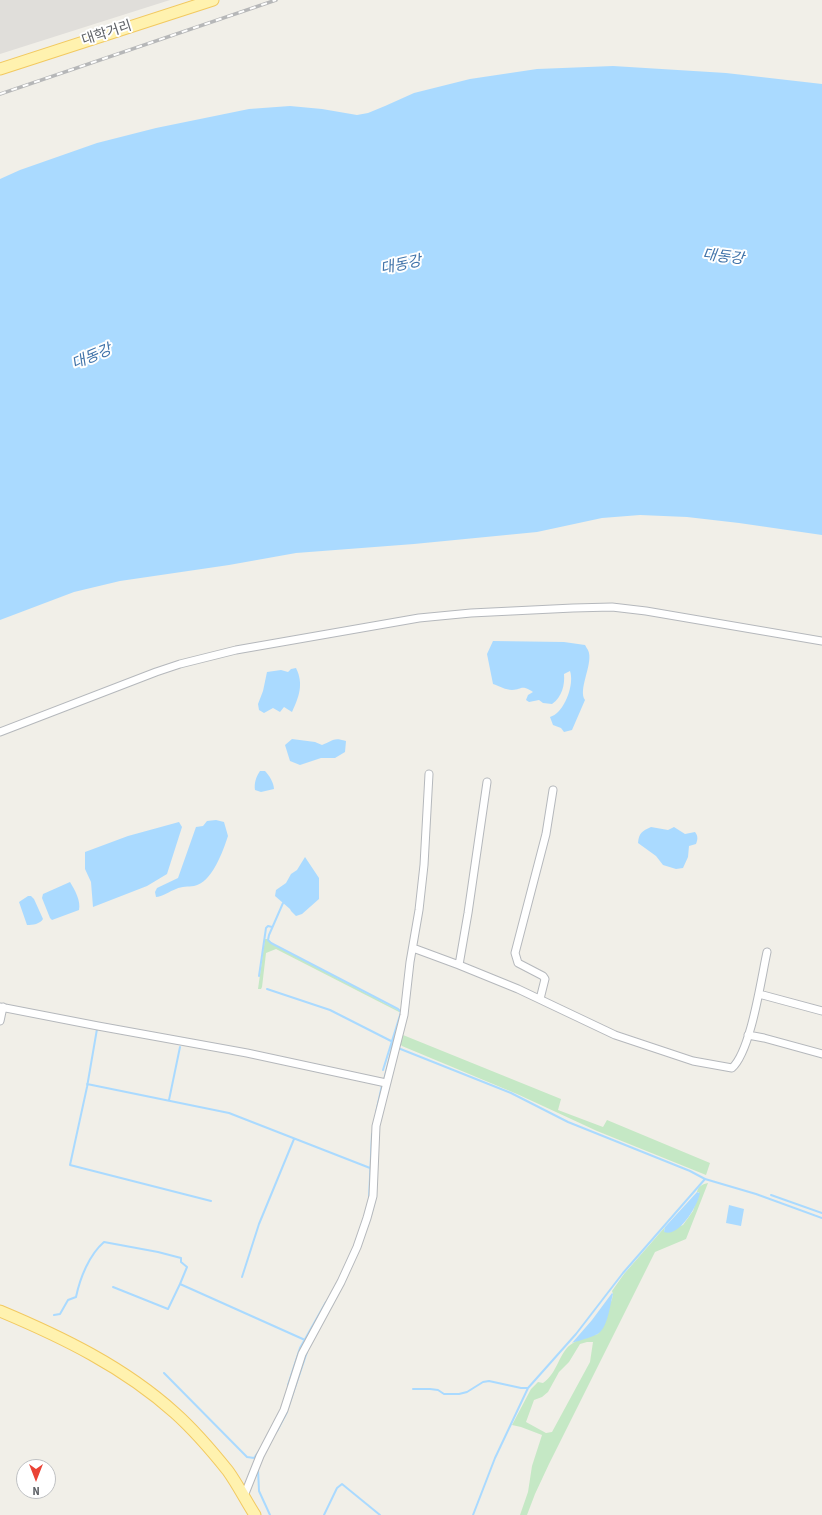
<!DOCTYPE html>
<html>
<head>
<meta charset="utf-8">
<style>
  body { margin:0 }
  #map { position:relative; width:822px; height:1515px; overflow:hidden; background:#f1efe8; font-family:"Source Sans 3",sans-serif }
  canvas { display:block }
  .north { position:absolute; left:16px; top:1459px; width:40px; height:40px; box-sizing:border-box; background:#fff; border:1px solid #bfc1c3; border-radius:50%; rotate:180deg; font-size:11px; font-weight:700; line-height:16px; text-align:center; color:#5f6368 }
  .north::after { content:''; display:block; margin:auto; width:14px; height:18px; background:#ea4335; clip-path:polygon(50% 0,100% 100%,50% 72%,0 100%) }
</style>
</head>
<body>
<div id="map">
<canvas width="822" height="1515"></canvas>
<div class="north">N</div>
</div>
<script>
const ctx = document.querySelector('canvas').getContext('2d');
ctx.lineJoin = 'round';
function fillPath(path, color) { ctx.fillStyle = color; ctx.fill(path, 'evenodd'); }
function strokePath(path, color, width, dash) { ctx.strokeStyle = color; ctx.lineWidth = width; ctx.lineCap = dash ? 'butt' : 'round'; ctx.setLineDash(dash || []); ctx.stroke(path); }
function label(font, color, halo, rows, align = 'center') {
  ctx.font = font + ' "Source Sans 3","Noto Sans KR",sans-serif'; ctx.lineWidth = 4; ctx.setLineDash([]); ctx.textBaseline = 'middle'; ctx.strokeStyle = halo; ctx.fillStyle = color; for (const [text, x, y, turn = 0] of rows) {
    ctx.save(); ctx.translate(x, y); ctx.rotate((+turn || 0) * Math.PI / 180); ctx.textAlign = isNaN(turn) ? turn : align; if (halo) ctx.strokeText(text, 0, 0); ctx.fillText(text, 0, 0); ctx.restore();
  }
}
const industrial = new Path2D(`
  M0,0H170L0,54Z`);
const green = new Path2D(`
  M265,939H267L271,943L400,1011L399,1012L276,949L266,953L262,987L261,989H258Z
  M403,1035L561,1099L558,1110L603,1127L607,1120L710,1163L706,1175L597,1131L517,1094L402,1046L400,1044Z
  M708,1183L686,1239L655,1252L549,1464L535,1494L527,1515H520L528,1492L532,1466L542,1435L521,1427L512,1425L531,1389L538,1382L543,1383C558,1373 559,1351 573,1343C581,1338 589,1336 598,1334L612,1299L613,1294L612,1291L624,1274L665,1227L664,1232L683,1225L693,1211L699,1192H697C698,1186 703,1184 708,1183ZM587,1342H593L590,1362L552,1432L546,1433L526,1422L534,1400L542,1397L548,1392L559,1372L569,1362L580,1344Z`);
const water = new Path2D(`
  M613,66L726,73L822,84V535L739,523L687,517L640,515L602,518L537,532L414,544L296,553L229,565L120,581L74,592L0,620V179L20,170L97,143L156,128L249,109L290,106L322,109L357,115L368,113L385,106L414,93L470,79L537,69Z
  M493,641L564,642L585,645C586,647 589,651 589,653C592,666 578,690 585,700L572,730L564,732L561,728L553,725L550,717C553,716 556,714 558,712C567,703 574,683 570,671L564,674C565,685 562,697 552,704L543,703L539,700L529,702L526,700L528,695L533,692C521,684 522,690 512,690C506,690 499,686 493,684L487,654Z
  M296,668C304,684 299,697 292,712L284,707L280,712L273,708L264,713L259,710L258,704L263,691L267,672L281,670L288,672L291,669Z
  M292,739L315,742L322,745C334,741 332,737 346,741L345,752L335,758H321L300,765L290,761L285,745Z
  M260,771H265C269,775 274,783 274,789L261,792L255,790C254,783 256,777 260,771Z
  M216,820L224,822L228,836C223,851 212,883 194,886C188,887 182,886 176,889C170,891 162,897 156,897L155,892L157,888L178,878L196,827L203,826L207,821Z
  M179,822L182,827L167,874L147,886L93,907L91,882L85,869V852L128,836Z
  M651,827L668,830L674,827L685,834L695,832C698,836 698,839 696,844L689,846L688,857L683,868L676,869L663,865L656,856L638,843C639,833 642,831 651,827Z
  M305,857L319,878V899L302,914L296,916L291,911L290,909L275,896L276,890L286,883L291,874L297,870Z
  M70,882C75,890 81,901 79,910L52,920L50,918L42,898L43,894Z
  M28,896H31L34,899L43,919C40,924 33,925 27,925L19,902Z
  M697,1192L700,1193C698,1205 679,1238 664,1232L665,1227Z
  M729,1205L744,1209L741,1226L726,1223Z
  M612,1293L613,1294C610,1305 608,1326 599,1333C596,1336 578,1341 572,1343L592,1320Z`);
const stream = new Path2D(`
  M283,903L269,935L268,940L271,943L398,1009L402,1013
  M259,976L266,928L268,926L272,927
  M267,989L330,1010L393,1042
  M97,1029L87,1087L70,1165L211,1201
  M398,1048L511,1093L568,1122L690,1171L705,1179
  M383,1070L401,1012
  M384,1080L395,1036
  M87,1084L229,1113L370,1168
  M169,1100L180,1047
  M376,1113L382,1085
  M771,1195L822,1213
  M369,1199L372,1134
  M371,1215L375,1200
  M242,1277L259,1224L294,1139
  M113,1287L168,1309L180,1284L305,1340
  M54,1315L60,1314L68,1300L76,1297C80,1278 89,1255 104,1242L158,1252L181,1258V1262L187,1267L180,1284
  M164,1373L247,1457L254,1458L259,1451
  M288,1385L300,1348L326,1302
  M413,1389H430L438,1390L444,1394H459L467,1392L483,1382L489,1381L521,1388H528
  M288,1408L307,1352
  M277,1431L287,1412
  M258,1469L259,1491L270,1515
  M324,1515L337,1488L342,1484L380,1515
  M473,1515L495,1458L528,1388L576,1334L623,1273L705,1179L756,1194L822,1218`);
const minor = new Path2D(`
  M0,732L156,672L180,664L236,650L419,618L471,613L573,608L612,607L646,611L822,641
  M413,948L459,965L518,989L615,1035L693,1061L732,1068C751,1051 761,979 767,952
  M459,965L468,913L487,782
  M759,994L822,1011
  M540,999L545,979L543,976L518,963L515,953L546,834L553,790
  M0,1007L98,1026L247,1053L386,1083
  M0,1021L3,1007
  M748,1035L764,1038L822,1054
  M244,1496L260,1456L284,1410L302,1354L341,1282L357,1247L367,1218L373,1196L376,1126L404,1015L410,962L419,910L424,865L429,774`);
const primary = new Path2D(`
  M0,69L213,0
  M0,1311C62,1337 124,1367 175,1413C194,1430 212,1451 228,1471C238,1485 246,1501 255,1515`);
const rail = new Path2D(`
  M0,94L276,0`);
const streetNames = [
  ["대학거리",107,34,-18]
];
const waterNames = [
  ["대동강",723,258,7],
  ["대동강",401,266,-12],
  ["대동강",92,358,-23]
];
fillPath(industrial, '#e0deda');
fillPath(green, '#c5e8c5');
fillPath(water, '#aadaff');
strokePath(stream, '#aadaff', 2);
strokePath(minor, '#b5b8bc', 9);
strokePath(primary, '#f2c960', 13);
strokePath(minor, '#fff', 7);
strokePath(primary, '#fff2af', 11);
strokePath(rail, '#b6b7b8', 3.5);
strokePath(rail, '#fff', 2, [6]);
label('14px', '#5f6368', '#fff', streetNames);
label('italic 15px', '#4174aa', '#fff', waterNames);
</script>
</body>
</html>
